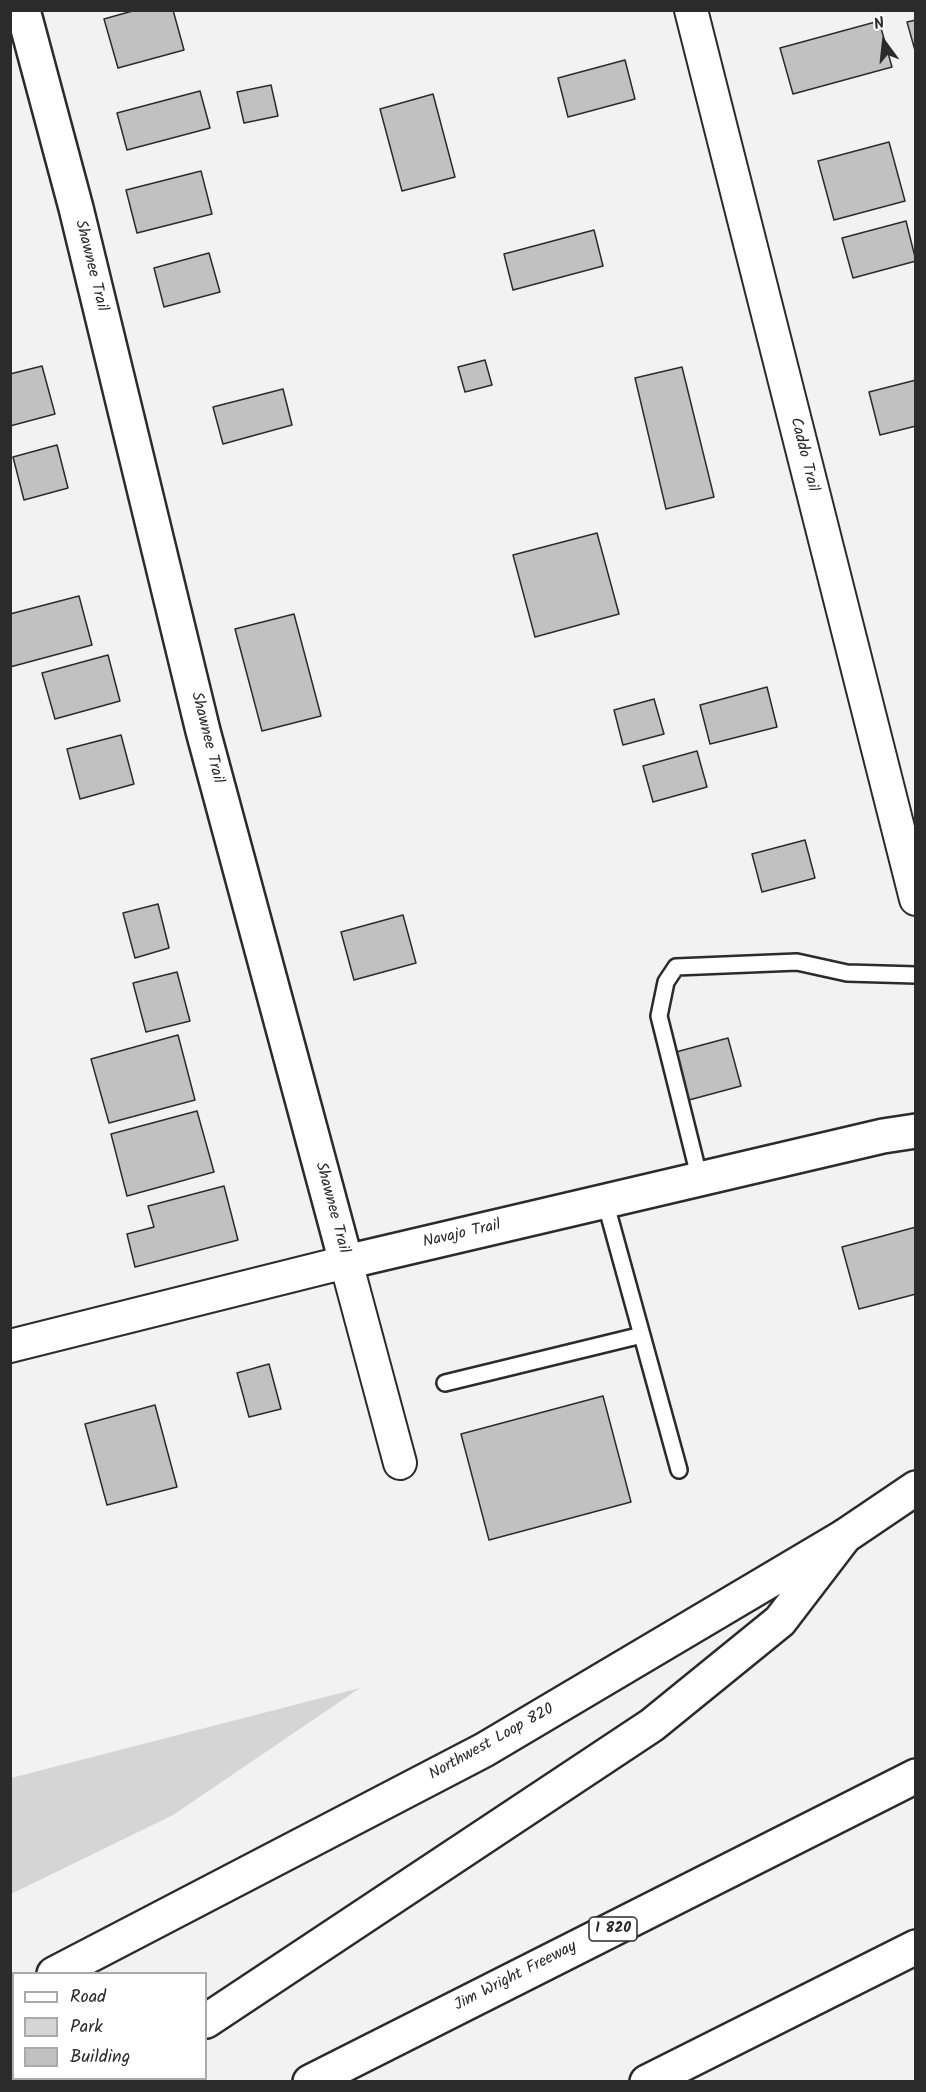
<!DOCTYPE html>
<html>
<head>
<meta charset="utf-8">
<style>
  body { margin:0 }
  #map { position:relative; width:926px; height:2092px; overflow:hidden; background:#f2f2f2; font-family:Kalam,sans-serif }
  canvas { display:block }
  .frame { position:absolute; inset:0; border:12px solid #2b2b2b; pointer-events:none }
  .legend { position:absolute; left:12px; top:1972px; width:195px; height:108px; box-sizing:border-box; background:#fff; border:2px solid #aaa; margin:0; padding:8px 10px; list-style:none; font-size:18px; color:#2b2b2b }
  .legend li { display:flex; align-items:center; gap:12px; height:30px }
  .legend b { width:30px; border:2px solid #aaa }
  .north { position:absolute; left:854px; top:12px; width:60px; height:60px; -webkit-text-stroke:4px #fff; paint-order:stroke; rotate:345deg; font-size:16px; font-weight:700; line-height:24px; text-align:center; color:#2b2b2b }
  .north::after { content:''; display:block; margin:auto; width:21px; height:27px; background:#2b2b2b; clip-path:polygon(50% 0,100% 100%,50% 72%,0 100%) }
</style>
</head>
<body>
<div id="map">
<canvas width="926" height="2092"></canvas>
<div class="frame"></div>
<ul class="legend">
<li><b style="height:8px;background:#fff"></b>Road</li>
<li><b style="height:16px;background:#d5d5d5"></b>Park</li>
<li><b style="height:16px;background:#c1c1c1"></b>Building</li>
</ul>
<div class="north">N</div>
</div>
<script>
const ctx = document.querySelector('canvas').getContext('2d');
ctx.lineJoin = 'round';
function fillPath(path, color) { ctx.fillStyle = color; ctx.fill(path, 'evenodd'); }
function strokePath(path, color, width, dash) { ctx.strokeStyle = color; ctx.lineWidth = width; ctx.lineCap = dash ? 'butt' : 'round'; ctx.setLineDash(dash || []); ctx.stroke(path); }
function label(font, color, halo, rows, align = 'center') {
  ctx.font = font + ' Kalam,sans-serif'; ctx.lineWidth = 6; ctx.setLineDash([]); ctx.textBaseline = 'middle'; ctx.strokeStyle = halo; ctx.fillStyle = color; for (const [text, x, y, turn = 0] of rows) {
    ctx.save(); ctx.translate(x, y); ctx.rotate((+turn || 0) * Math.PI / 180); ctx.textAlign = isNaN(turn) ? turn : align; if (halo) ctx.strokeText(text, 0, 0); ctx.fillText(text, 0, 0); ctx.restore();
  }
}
const green = new Path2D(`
  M360,1688L173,1815L11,1894V1778Z`);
const building = new Path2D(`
  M136,10H173L184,50L118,68L104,19Z
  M916,20V54L907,22Z
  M879,21L892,67L793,94L780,48Z
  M625,60L635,99L568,117L558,78Z
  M271,85L278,116L244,123L237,92Z
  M200,91L210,128L127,150L117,113Z
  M433,94L455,177L402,191L380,109Z
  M889,142L905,201L834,220L818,161Z
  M201,171L212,214L137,233L126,190Z
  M906,221L916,261L853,278L842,238Z
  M594,230L603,266L513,290L504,254Z
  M209,253L220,292L164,307L154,268Z
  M485,360L492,385L465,392L458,367Z
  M42,366L55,414L10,426V374Z
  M682,367L714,497L666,509L635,378Z
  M916,380V426L880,435L869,392Z
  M283,389L292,425L223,444L213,407Z
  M57,445L68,488L24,500L13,457Z
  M597,533L619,614L535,637L513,555Z
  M79,596L92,645L10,667V614Z
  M294,614L321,716L262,731L235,629Z
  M108,655L120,701L55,719L42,673Z
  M767,687L777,727L710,744L700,705Z
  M654,699L664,734L623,745L614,710Z
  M121,735L134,784L80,799L67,749Z
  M697,751L707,787L653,802L643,766Z
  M805,840L815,878L762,892L752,854Z
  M158,904L169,948L135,958L123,913Z
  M403,915L416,963L354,980L341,932Z
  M177,972L190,1021L146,1032L133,983Z
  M178,1035L195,1100L109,1123L91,1059Z
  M728,1038L741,1086L689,1100L676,1052Z
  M197,1111L214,1172L127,1196L111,1134Z
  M224,1186L238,1240L135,1267L127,1234L154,1227L148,1206Z
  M916,1227V1294L859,1309L842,1247Z
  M269,1364L281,1409L249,1417L237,1373Z
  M603,1396L631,1502L489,1540L461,1434Z
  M155,1405L177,1487L107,1505L85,1424Z`);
const lane = new Path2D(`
  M700,1180L659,1016L666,982L676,967L797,962L847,973L916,975
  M605,1201L679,1470
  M445,1383L642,1335`);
const street = new Path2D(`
  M691,10L916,899
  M10,1346L346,1262L400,1463`);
const secondary = new Path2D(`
  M23,10L76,208L203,731L346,1262L883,1136L916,1131
  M54,1974L484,1750L845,1536L916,1488
  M10,1996L14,1995`);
const highway = new Path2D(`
  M206,2021L652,1725L780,1621L845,1536
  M111,2082L116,2078
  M310,2082L916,1776
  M647,2082L916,1947`);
const shields = [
  [613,1929,48]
];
const shieldNames = [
  ["I 820",613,1929]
];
const streetNames = [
  ["Shawnee Trail",90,266,76],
  ["Caddo Trail",803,455,76],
  ["Shawnee Trail",206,738,76],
  ["Shawnee Trail",331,1208,75],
  ["Navajo Trail",462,1235,-13],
  ["Northwest Loop 820",492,1743,-29],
  ["Jim Wright Freeway",516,1977,-27]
];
fillPath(green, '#d5d5d5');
fillPath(building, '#c1c1c1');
strokePath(building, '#2b2b2b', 1.5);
strokePath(lane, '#2b2b2b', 20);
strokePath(street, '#2b2b2b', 36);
strokePath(secondary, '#2b2b2b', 38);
strokePath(highway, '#2b2b2b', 38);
strokePath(lane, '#fff', 15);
strokePath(street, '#fff', 32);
strokePath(secondary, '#fff', 33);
strokePath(highway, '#fff', 33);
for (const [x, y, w] of shields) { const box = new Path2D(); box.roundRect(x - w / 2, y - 12, w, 24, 4.5); ctx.fillStyle = '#fff'; ctx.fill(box); strokePath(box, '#2b2b2b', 1.5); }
label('bold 15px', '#2b2b2b', null, shieldNames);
label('16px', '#2b2b2b', '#fff', streetNames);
</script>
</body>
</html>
